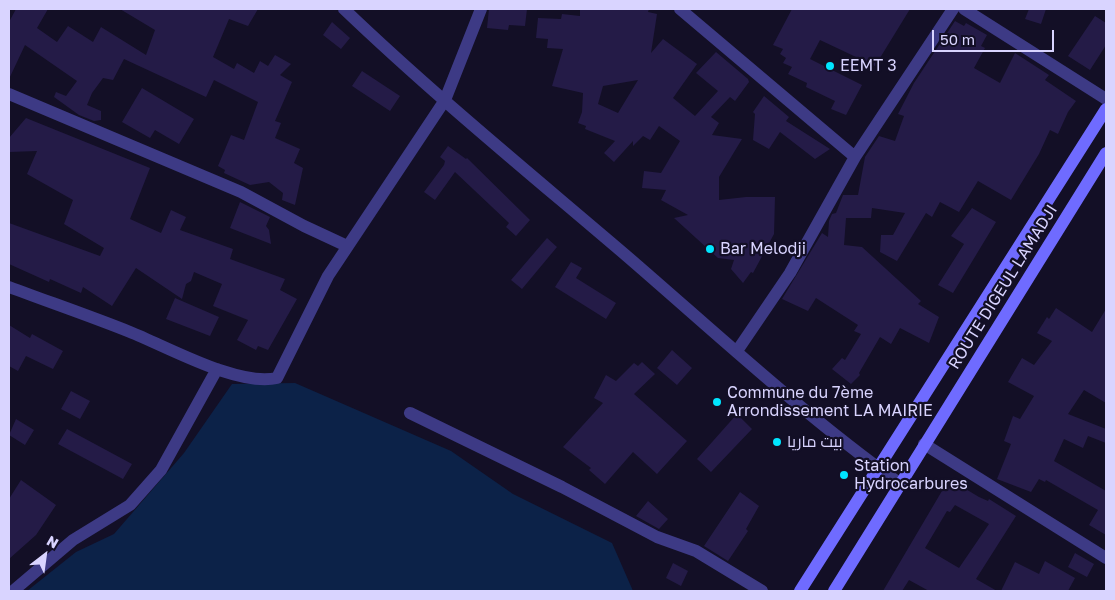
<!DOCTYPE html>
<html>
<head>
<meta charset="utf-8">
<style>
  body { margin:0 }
  #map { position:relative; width:1115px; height:600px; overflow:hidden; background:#130f26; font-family:"Golos Text",sans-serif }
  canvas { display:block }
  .frame { position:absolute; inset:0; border:10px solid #d9d4ff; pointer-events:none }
  .north { position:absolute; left:20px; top:530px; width:50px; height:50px; -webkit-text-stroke:4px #130f26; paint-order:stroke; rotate:30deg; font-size:14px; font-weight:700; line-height:20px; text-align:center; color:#d9d4ff }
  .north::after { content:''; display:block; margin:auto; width:18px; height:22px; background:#d9d4ff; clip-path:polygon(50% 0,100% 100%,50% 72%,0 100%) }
  .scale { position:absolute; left:932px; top:30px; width:122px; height:22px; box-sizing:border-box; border:2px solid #d9d4ff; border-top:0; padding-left:6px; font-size:15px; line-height:18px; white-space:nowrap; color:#d9d4ff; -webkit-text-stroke:4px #130f26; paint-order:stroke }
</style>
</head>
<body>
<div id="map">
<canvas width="1115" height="600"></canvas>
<div class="frame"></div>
<div class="north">N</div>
<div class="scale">50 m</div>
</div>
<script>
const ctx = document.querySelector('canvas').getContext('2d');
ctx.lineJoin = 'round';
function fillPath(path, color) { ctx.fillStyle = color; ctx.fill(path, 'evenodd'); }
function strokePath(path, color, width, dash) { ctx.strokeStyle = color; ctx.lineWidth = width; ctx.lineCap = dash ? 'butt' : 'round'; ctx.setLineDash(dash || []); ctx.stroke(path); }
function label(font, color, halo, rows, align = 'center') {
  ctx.font = font + ' "Golos Text",Cairo,sans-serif'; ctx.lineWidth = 4.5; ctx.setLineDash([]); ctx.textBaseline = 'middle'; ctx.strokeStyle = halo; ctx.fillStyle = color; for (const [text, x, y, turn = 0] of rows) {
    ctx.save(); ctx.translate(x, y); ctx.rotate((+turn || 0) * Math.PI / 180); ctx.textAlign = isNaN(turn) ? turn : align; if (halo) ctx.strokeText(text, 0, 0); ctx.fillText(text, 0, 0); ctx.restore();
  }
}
const water = new Path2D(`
  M295,383L451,451L513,494L612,543L633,591H27L76,552L114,534L184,453L232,384Z`);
const building = new Path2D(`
  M16,9H48L37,28L57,42L68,26L93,42L101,27L146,55L155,30L120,9H258L248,26L229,19L213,57L234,69L237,63L254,73L260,61L268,66L275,55L291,64L280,75L292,82L275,121L281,123L275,138L300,149L294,163L303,168L295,205L282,200L283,193L269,182L250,185L224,173L225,170L218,166L231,135L244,140L258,102L214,80L206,97L124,59L113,80L103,78L92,93L87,105L101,111V120L94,121L79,115L54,97L56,92L66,96L77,81L25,45L9,79V22Z
  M489,9H527L525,26L509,25L508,30L487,28Z
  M580,9H649L648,12L657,14L651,53L663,39L697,64L673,98L695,116L718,91L696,73L716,52L748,79L749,82L735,101L730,97L711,117L719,123L712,135L742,139L719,177V200L746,197H775L774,234L753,273L751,272L743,283L731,269L734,260L718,258L674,218L688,215L661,200L666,190L642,188L644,171L661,173L680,141L659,126L650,140L643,136L633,146V141L614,162L604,153L615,141L585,129L586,126L578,123L582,112L583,93L552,86L563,49L547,48L548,39L536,38L538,18L561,19L562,14L580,16ZM638,80L618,113L598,104L603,86Z
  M792,9H910L875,66L820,40L810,59L862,85L846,115L831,109L835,101L806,87L807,83L788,74L792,67L783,63L786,58L780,54L783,49L773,45Z
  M1029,9H1046L1041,24L1025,19Z
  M1095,16L1106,23V45L1090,70L1068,56Z
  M955,21L964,26L966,23L987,35L981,46L985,48L974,68L1000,83L1015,53L1049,75L1045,80L1076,101L1068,112L1058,134L1050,130L1039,154L1011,200L978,181L959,212L940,202L932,217L926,213L897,261L880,252L881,235H893L905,213L872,208L871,218H846L844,245L862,247L921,301L918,304L939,317L929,343L900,328L891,344L880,337L859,373L860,375L851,384L832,369L842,358L845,360L861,334L854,331L858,325L816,298L808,311L782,299L822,233L828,237L829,221L832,214L836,213L843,195H858L865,157L879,136L895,141L904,116L898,114L914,83Z
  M332,22L350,38L341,49L323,35Z
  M362,71L400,96L390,111L352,86Z
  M142,88L194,119L179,144L155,130L150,138L122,122Z
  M764,96L789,117L786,121L830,149L815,159L780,132L769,149L753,140L755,114L753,112Z
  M26,118L150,168L130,219L161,233L171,210L186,217L180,230L233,249L230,259L285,279L280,290L297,299L268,350L258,346L256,350L237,340L248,320L213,306L222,284L194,272L191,281L186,284L182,299L136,268L112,306L83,287L81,293L50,279L49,282L9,264V223L100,256L104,248L64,224L73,200L27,174L37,151L9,152V138Z
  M448,146L466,159L467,158L530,220L516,236L506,227L509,223L455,172L435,200L424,192L444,165L445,161L440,157Z
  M240,202L270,217L266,226L269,230L271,244L230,228Z
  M972,208L996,222L953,293L938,285L964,244L951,236Z
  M547,238L557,247L522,289L511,280Z
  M571,262L582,268L576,278L616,303L606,319L555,287Z
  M175,298L219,317L210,336L166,319Z
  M1056,308L1092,332L1106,309V403L1084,390L1068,414L1106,429V443L1088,436L1083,448L1064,439L1054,461L1106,491V535L1089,525L1098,510L1046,480L1045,482L1039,479L1031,492L997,479L1011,444L1004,441L1013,416L1020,419L1034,396L1008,382L1022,358L1034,365L1052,341L1037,333L1047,317L1049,319Z
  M9,325L30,338L32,334L63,351L53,369L26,356L18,371L9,366Z
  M672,350L692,368L677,385L657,368Z
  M642,362L655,374L634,394L687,441L657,474L633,452L605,484L589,470L591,468L563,447L603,403L594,398L606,375L616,381L634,363L638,366Z
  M71,391L90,401L80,419L61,409Z
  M737,414L752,429L711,472L697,459Z
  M16,419L34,430L25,445L9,435Z
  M67,429L132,464L123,479L58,444Z
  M949,479L979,497L988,501L989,499L1016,516L976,579L997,591H929L909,580L902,591H883ZM955,505L989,524L959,568L925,548L947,511L950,512Z
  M21,480L56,505L36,535L9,559V499Z
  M740,492L759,506L746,529L748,531L728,561L704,546Z
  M648,501L668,519L659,529L636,516Z
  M1075,553L1094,564L1087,577L1068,567Z
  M1045,561L1075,578L1068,591H1001L1015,562L1039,574Z
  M673,563L688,571L681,586L666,578Z`);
const minor = new Path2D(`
  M344,9C435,96 533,176 629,258C717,334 804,415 899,483
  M680,9L855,157
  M964,9L1106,99
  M9,94L241,192L304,226L347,246
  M9,287C49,302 90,316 130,332C168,347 238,387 277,378L328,276L445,100L481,9
  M737,351L790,273L855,157L953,9
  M410,413L562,487L657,537L696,551L762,591
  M924,444L1106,558
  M13,591L73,540L130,505L161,470L217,369`);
const secondary = new Path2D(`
  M800,591L1106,109
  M834,591L1106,153`);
const markers = [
  [830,66,5,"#00e5ff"],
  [710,249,5,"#00e5ff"],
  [717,402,5,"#00e5ff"],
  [777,442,5,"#00e5ff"],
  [844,475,5,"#00e5ff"]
];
const poiNames = [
  ["EEMT 3",840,66],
  ["Bar Melodji",720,249],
  ["Commune du 7ème",727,393],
  ["Arrondissement LA MAIRIE",727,411],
  ["بيت ماريا",787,442],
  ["Station",854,466],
  ["Hydrocarbures",854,484]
];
const streetNames = [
  ["ROUTE DIGEUL LAMADJI",1003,287,-58]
];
fillPath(water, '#0c2248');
fillPath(building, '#241b47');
strokePath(minor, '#3d3a85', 12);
strokePath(secondary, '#6f6bff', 12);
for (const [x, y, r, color] of markers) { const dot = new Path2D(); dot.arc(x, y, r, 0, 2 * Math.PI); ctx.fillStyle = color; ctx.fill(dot); strokePath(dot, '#130f26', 2); }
label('16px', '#d9d4ff', '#130f26', poiNames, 'left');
label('16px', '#d9d4ff', '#130f26', streetNames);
</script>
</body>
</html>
